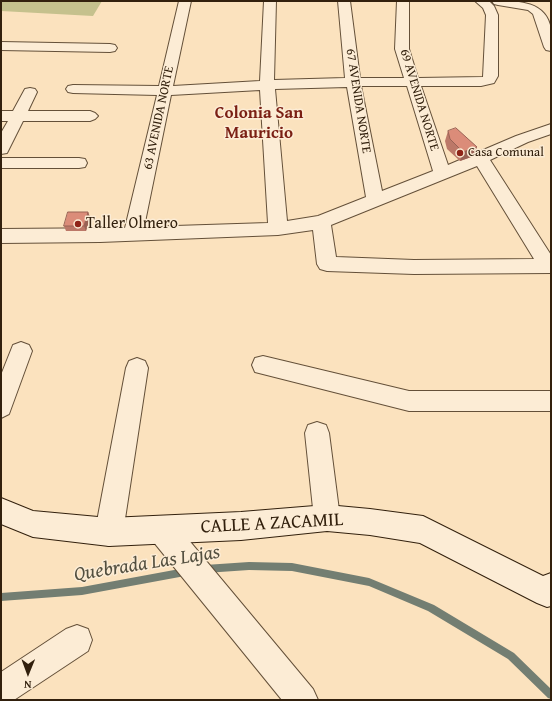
<!DOCTYPE html>
<html>
<head>
<meta charset="utf-8">
<style>
  body { margin:0 }
  #map { position:relative; width:552px; height:701px; overflow:hidden; background:#fbe2be; font-family:"Gentium Book Plus",serif }
  canvas { display:block }
  .frame { position:absolute; inset:0; border:2px solid #32200d; pointer-events:none }
  .north { position:absolute; left:8px; top:653px; width:40px; height:40px; -webkit-text-stroke:3px #fcecd5; paint-order:stroke; rotate:181deg; font-size:11px; font-weight:700; line-height:16px; text-align:center; color:#32200d }
  .north::after { content:''; display:block; margin:auto; width:14px; height:18px; background:#32200d; clip-path:polygon(50% 0,100% 100%,50% 72%,0 100%) }
</style>
</head>
<body>
<div id="map">
<canvas width="552" height="701"></canvas>
<div class="frame"></div>
<div class="north">N</div>
</div>
<script>
const ctx = document.querySelector('canvas').getContext('2d');
ctx.lineJoin = 'round';
function fillPath(path, color) { ctx.fillStyle = color; ctx.fill(path, 'evenodd'); }
function strokePath(path, color, width, dash) { ctx.strokeStyle = color; ctx.lineWidth = width; ctx.lineCap = dash ? 'butt' : 'round'; ctx.setLineDash(dash || []); ctx.stroke(path); }
function label(font, color, halo, rows, align = 'center') {
  ctx.font = font + ' "Gentium Book Plus",serif'; ctx.lineWidth = 3; ctx.setLineDash([]); ctx.textBaseline = 'middle'; ctx.strokeStyle = halo; ctx.fillStyle = color; for (const [text, x, y, turn = 0] of rows) {
    ctx.save(); ctx.translate(x, y); ctx.rotate((+turn || 0) * Math.PI / 180); ctx.textAlign = isNaN(turn) ? turn : align; if (halo) ctx.strokeText(text, 0, 0); ctx.fillText(text, 0, 0); ctx.restore();
  }
}
const green = new Path2D(`
  M1,1H102L93,16L1,11Z`);
const stream = new Path2D(`
  M249,562L292,563L369,578L434,605L514,653L551,689V699L548,698L508,659L428,611L369,586L292,571L249,570L205,573L201,569L205,565Z
  M185,568L188,569L189,572L188,575L185,576L82,595L1,601V593L82,587Z`);
const street = new Path2D(`
  M179,1H191L173,86L260,81L264,1H276L274,80L345,78L338,1H350L360,78H404L395,49L397,1H409V49L418,78L483,77L486,15L483,8L475,1H489L494,6L498,15V76L494,83L481,86H421L448,165L516,136L551,124V134L528,142L490,160L551,255V273L414,274L327,271L320,269L317,264L313,230L278,235L100,242L1,243V229L125,228L157,95L73,93L68,92L66,89L68,86L73,85L159,86ZM361,86H407L433,171L382,191ZM347,87L366,197L318,216L287,221L275,89ZM260,90L268,223L144,227L171,95ZM477,166L534,259L414,260L336,257L331,225Z
  M492,1C517,1 546,0 551,29C552,36 551,44 551,51L546,50L544,47L533,14L528,10L498,5L494,4Z
  M1,42L110,44L115,45L117,48L115,51L110,52L1,50Z
  M30,88L35,89L37,92L28,111H90L95,113L98,116L95,119L90,121H23L7,153L1,154V133L8,121H1V111H13L25,89Z
  M1,158H79L85,159L87,163L85,167L79,168H1Z
  M21,342L29,345L32,351L9,414L1,418V375L13,345Z
  M263,356L409,391H551V411H409L255,372L252,365L255,358Z
  M137,358L145,361L148,368L123,532L119,542L109,546L99,542L95,532L126,368L129,361Z
  M317,422L326,425L329,433L340,518L336,527L327,531L318,527L314,518L305,433L308,425Z
  M162,516L172,520L313,689L318,700H282L152,540L148,530L152,520Z
  M77,625L88,629L92,640L88,651L14,700H1V672L66,629Z`);
const secondary = new Path2D(`
  M1,498L33,511L109,518L241,512L327,505L370,509L423,516L543,576L551,573V606L547,607L537,603L420,543L370,535L327,531L241,540L109,546L33,537L1,524Z`);
const wall = new Path2D(`
  M448,131L474,156L460,161L447,149L445,141Z
  M88,212L90,217L86,231H66L64,226Z`);
const shadedWall = new Path2D(`
  M477,147L474,156L460,161L463,152Z
  M88,212L90,217L86,231L84,226Z`);
const building = new Path2D(`
  M456,128L477,147L463,152L450,139L448,131Z
  M68,212H88L84,226H64Z`);
const markers = [
  [460,153,4,"#8f2418"],
  [78,224,4,"#8f2418"]
];
const farStreetnames = [
  ["69 AVENIDA NORTE",419,100,73],
  ["67 AVENIDA NORTE",358,101,81],
  ["63 AVENIDA NORTE",159,118,-78]
];
const farPoinames = [
  ["Casa Comunal",468,153]
];
const poiNames = [
  ["Taller Olmero",86,224]
];
const farDistrictnames = [
  ["Colonia San",259,114],
  ["Mauricio",259,134]
];
const nearStreetnames = [
  ["CALLE A ZACAMIL",272,524,-3]
];
const nearWaternames = [
  ["Quebrada Las Lajas",147,564,-9]
];
fillPath(green, '#c5c18d');
fillPath(stream, '#737e72');
strokePath(street, '#645039', 2);
strokePath(secondary, '#32200d', 2);
fillPath(street, '#fcecd5');
fillPath(secondary, '#fcecd5');
fillPath(wall, '#bc7868');
fillPath(shadedWall, '#996255');
fillPath(building, '#db8c79');
strokePath(building, '#996255', 1);
for (const [x, y, r, color] of markers) { const dot = new Path2D(); dot.arc(x, y, r, 0, 2 * Math.PI); ctx.fillStyle = color; ctx.fill(dot); strokePath(dot, '#fcecd5', 1.5); }
label('13px', '#32200d', '#fcecd5', farStreetnames);
label('13px', '#32200d', '#fcecd5', farPoinames, 'left');
label('16px', '#32200d', '#fcecd5', poiNames, 'left');
label('bold 17px', '#7a1f14', '#fcecd5', farDistrictnames);
label('19px', '#32200d', '#fcecd5', nearStreetnames);
label('italic 20px', '#534f3f', '#fcecd5', nearWaternames);
</script>
</body>
</html>
